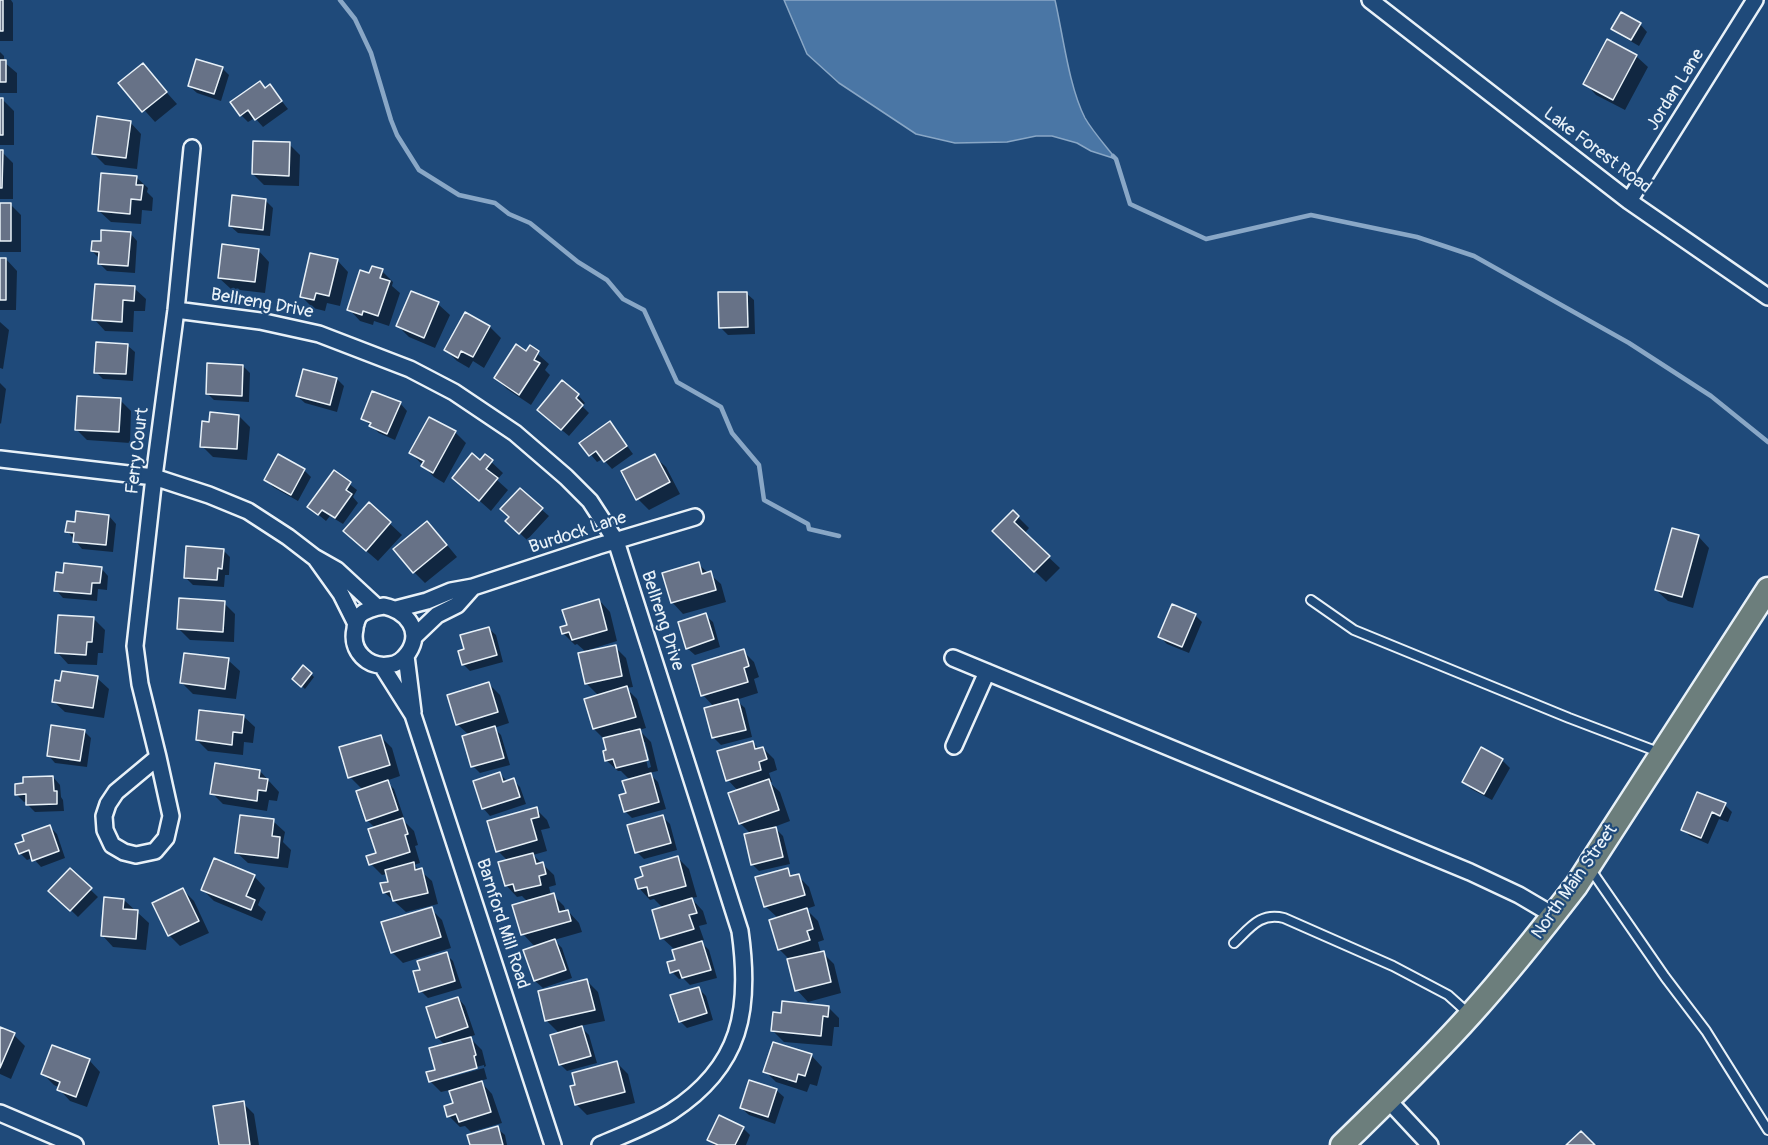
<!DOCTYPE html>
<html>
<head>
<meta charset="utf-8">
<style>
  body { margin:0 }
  canvas { display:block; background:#1f4a7a }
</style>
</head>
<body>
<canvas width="1768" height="1145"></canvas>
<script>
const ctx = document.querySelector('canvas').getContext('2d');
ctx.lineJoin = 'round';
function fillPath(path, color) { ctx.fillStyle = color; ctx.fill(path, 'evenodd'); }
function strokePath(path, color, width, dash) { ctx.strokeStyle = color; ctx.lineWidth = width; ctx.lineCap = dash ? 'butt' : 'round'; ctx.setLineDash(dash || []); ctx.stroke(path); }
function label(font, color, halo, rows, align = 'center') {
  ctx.font = font + ' Pangolin,sans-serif'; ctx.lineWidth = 4.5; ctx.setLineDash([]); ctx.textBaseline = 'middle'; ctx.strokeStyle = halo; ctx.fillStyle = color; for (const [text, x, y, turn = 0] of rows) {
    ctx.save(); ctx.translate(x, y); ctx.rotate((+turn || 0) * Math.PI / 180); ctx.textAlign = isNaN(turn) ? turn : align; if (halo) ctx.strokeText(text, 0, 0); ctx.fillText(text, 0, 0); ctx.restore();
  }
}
const water = new Path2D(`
  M784,0H1055C1063,35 1069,87 1085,118C1093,132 1106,146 1116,159L1091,151L1077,143L1052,136H1036L1007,142L955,143L916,134L839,83L807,54Z`);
const shadow = new Path2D(`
  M0,0H11L13,3V41H0Z
  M1640,24L1647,32L1639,46L1620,35L1613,28Z
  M0,52L4,56V62L17,73V93H0Z
  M1636,56L1648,67L1625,110L1596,95L1585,83Z
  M142,65L177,104L155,122L120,83Z
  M222,68L229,75L221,101L197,93L189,86Z
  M270,86L288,109L263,127L255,118L248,122L241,115Z
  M0,99H2L14,111V145H0Z
  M130,122L141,134L137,169L105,165L93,153Z
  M289,144L300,155L299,186L264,185L253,174Z
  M0,152H2L13,163V199H0Z
  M136,177L148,188L147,192L153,198L152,211L142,210L141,224L111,222L99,211Z
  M266,201L273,208L270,236L238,233L230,226Z
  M0,204H10L21,215V252H0Z
  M130,233L137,241L135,273L107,271L100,264V259L92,251Z
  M258,250L269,262L265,293L231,289L219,278Z
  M0,259H6L17,271L16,310H0Z
  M337,260L348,272L340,306L327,303L325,311L313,308L301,296Z
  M382,271L393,282L392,286L400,293L389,326L374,321L373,325L360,321L349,309L370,275Z
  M134,288L146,299L145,311H134L133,332L105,331L94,319Z
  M412,293L438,304L450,315L435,348L409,337L398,326Z
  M746,293L754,300L755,334L728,335L721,328Z
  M0,322L9,330L3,369L0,368Z
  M490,327L501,338L484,368L473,361L469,368L457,361L446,350Z
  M127,345L135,352L133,381L103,379L96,372Z
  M530,347L549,364L545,370L550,375L531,405L507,389L496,378L527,353Z
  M243,366L250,373L249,402L214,400L207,393Z
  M337,379L344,386L337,412L305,403L297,396Z
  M0,383L6,389L1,424L0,423Z
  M578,395L585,403L582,406L589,413L569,436L546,417Z
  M120,400L131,411L130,443L87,440L76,429Z
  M400,403L407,411L395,440L379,433L362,418Z
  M239,416L250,427L247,460L213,457L202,446L210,423Z
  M610,423L633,454L612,469L603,459L597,462L581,443Z
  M455,432L466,443L444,483L434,477L411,453Z
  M485,456L503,473L497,480L508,490L491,511L454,478L480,462Z
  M654,456L666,467L680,494L649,510L638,499Z
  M304,470L311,477L298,501L273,487L266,479Z
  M334,472L357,490L353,497L358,503L343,524L330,516L326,521L309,507Z
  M369,504L402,535L378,561L356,542Z
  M541,509L549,516L527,540L507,521L510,518Z
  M1013,512L1029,528L1024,534L1060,568L1046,582L994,531Z
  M109,516L116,524L113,552L82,549L67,531Z
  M438,534L457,557L425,583L414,572Z
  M1698,536L1709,548L1693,608L1668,601L1656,590Z
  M223,550L230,557L229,575H225L224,587L193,585L186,578Z
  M698,564L721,584L726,602L683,614L672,602Z
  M101,568L108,576L107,590L98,589L97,601L63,598L56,590L65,574Z
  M599,600L610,612L617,641L585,651L586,652L577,644L575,645L564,634L569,626Z
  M224,603L235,614L234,642L190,640L178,628Z
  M705,615L713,622L720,647L695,655L687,648Z
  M1195,615L1202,622L1189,653L1167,644L1160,637Z
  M93,618L105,630L103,653H98L97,665L68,664L57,652Z
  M488,628L496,635L503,662L470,671L463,664L466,650Z
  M615,647L626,658L633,687L626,688L637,699L646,728L639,730L651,742L658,771L649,773L658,782L666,809L632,818L625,811L630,780L621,771H618L606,760L608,751L605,740L594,729L599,696L586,683ZM642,742H645L651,767L648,768Z
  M743,651L754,662L759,677L754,679L758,693L736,700L745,708L752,737L721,745L714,738L706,709L714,707L703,695Z
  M228,660L240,671L236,699L193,694L182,683Z
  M311,674L314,677L305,689L297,682Z
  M97,678L109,689L104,718L65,712L53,701Z
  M489,684L500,695L509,723L494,728L501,735L510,765L480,773L473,766L469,735L457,724Z
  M243,716L255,727L253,743L244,742L243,755L208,751L197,740Z
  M84,731L91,738L87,767L55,763L48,755Z
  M380,736L392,748L400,776L386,781L394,789L404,818H401L414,831L418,845L415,846L420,863L414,865L432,881L438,904L406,912L384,892L389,883L387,874L382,875L371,864L377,854L375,828L367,820L363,790L350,777Z
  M752,742L759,749L763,748L774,759L777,770L769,773L772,782H769L780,792L790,821L774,827L783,836L790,864L759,871L752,864L751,834L740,823L738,791L728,780Z
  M1482,749L1502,760L1510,768L1492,800L1471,789L1464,782Z
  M260,771L279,792L277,801L269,800L267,811L223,804L212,793Z
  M500,774L508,782L513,780L520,787L526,804L490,816L483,808Z
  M53,777L60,785L61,797L63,800L64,811L35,812L28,805L27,801L24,802L16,794Z
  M1725,805L1732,812L1728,822L1719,819L1708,844L1690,836L1682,829Z
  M536,809L547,820L550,828L541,830L547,851L533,855L554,875L556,885L549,887L551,895H553L564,906L566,912L568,911L579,923L582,932L554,940L562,948L572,978L543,988L535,981L525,951L536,948L523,934L528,902L522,896L517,897L506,885L508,861L498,851Z
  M662,816L670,824L677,850L644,859L637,852Z
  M273,821L285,832L283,842L291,850L288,868L248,863L236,852Z
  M50,827L57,834L65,858L41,867L33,858L27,860L20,853Z
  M678,858L689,869L697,897L691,898L703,911L707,924L699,926L704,940L700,941L709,950L717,978L690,985L683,978L679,979L672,972L677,961L674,949L662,938L663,908L654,899L650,900L639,888Z
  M70,870L98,897L78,917L51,891Z
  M787,870L794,877L798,876L809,887L815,906L806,909L818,921L824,940L818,942L821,953H823L834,964L841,993L808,1002L797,990L789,959L779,949L778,918L765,906Z
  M254,876L265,888L258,905L266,912L262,921L214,901L203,890Z
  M183,890L194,901L209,933L180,946L169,935Z
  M124,900L149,923L146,950L113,947L102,935Z
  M431,909L442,920L451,948L403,963L392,952Z
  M446,954L453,961L462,988L428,998L421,991V971Z
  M587,981L598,992L605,1021L580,1026L589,1035L597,1063L567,1071L560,1064V1034L546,1020Z
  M698,988L706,996L713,1020L687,1028L680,1021Z
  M458,998L465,1006L475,1035L469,1037L482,1050L486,1066L484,1067V1065L444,1076V1079L484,1068L487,1079L480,1081L492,1094L502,1123L471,1132L465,1126L460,1127L449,1116L455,1104L450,1090L441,1092L430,1081L437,1071L445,1045L437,1037Z
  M828,1007L839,1018V1027H834L832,1046L784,1042L772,1030Z
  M0,1029L14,1035L25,1046L11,1079L0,1074Z
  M811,1055L822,1067L817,1086L810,1084L807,1092L776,1082L765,1071Z
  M89,1060L100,1072L87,1107L70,1101L59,1089L60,1088L54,1085L43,1074Z
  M617,1063L628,1074L635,1103L587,1115L576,1104Z
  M776,1090L784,1097L775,1124L749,1115L741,1108Z
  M243,1103L254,1114L259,1145H221Z
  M497,1128L505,1135L507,1145H471Z
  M743,1128L750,1135L746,1145H714L709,1139Z`);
const stream = new Path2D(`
  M340,0L355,19L371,53L391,120L397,135L419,170L459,195L495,203L509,214L530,223L578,262L607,280L623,299L644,310L677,382L721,407L732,433L759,465L764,500L808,524L809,529L839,536
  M1113,156L1116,159L1130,204L1206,239L1311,215L1417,237L1474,256L1629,343L1711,396L1768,442`);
const building = new Path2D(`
  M0,0H3V31H0Z
  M1621,12L1641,23L1631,40L1611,29Z
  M1607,39L1637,55L1613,100L1583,84Z
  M196,59L223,67L214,94L188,86Z
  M0,60H6V82H0Z
  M143,63L167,92L142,112L118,83Z
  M260,81L265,88L270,84L282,101L255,120L248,110L240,116L230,102Z
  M0,98H3V135H0Z
  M97,116L131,121L126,158L92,154Z
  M253,141L290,142L289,176L252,174Z
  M0,150H3L2,188H0Z
  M101,173L137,176L136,185H143L141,200L131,199L130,214L98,211Z
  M232,195L266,199L263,230L229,226Z
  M0,203H11V241H0Z
  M101,230L131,232L128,266L98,264L99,252L91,251L92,241H101Z
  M222,244L259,249L255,282L218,278Z
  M310,253L338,259L329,296L316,293L314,300L300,297Z
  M0,258H6V300H0Z
  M372,266L383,269L380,278L390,281L378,316L363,311L362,315L347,310L360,270L369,273Z
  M95,284L135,286L134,301L123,300L122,322L92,320Z
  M411,291L439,302L424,338L396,326Z
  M718,292H747L748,327L719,328Z
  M465,312L490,326L473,357L461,351L458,358L444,350Z
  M96,342L128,344L126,374L94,373Z
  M516,344L526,351L530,345L539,351L534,360L540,363L519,395L494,378Z
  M207,363L243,365L242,396L206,394Z
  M303,369L337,378L330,405L296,396Z
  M562,380L579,394L576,398L583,405L561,430L537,410Z
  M372,391L401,402L387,434L369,426L371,423L361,419Z
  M77,396L121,398L119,432L75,430Z
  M210,412L239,415L237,449L200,447L202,421L209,422Z
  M429,417L456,431L433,473L421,466L424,461L409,453Z
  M610,421L627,446L604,462L596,451L589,456L579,443Z
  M472,453L480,460L485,454L493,460L486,469L498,478L479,501L452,478Z
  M278,454L305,469L291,495L264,480Z
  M655,454L670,482L636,500L621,471Z
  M334,470L351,482L346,490L352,494L335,518L322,510L318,515L307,507Z
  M520,488L543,508L519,534L505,521L509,517L500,509Z
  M369,502L391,522L366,551L343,531Z
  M1013,510L1019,516L1014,522L1050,556L1034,572L992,531Z
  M76,511L109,515L106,545L73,542L74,533L65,532L67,521L75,522Z
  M427,521L447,545L413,573L393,549Z
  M1672,528L1699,535L1682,597L1655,590Z
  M186,546L224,549L222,569L218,568L217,580L184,578Z
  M699,562L702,574L711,571L716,590L671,603L662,573Z
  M64,563L102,567L100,583H92L91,594L54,591L56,572L63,573Z
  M179,598L225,601L223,632L177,629Z
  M599,599L607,630L572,640L569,632L562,634L560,627L567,625L562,610Z
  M1172,604L1196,614L1182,647L1158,637Z
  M706,613L714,639L686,649L678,622Z
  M58,615L94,617L92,642H87L86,655L55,653Z
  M489,627L497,655L462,665L458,651L464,649L460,635Z
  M616,645L622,676L585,684L578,653Z
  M744,649L749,666L744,668L748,682L701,696L692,665Z
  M184,653L229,658L225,689L180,683Z
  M303,665L312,673L301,687L292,679Z
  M62,671L98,676L93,708L52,702L55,680L60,681Z
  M489,682L498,712L456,725L447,695Z
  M627,686L636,717L593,729L584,699Z
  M738,699L746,730L712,738L704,708Z
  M199,710L244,715L242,733L233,732L232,745L196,740Z
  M51,725L85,730L80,761L47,756Z
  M495,726L504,758L471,767L462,736Z
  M640,729L648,760L616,768L613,759L605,761L603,751L606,750L603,738Z
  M381,735L390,765L348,778L339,747Z
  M753,741L755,749L763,747L767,759L759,762L761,770L726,781L717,751Z
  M1481,747L1503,759L1484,794L1462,782Z
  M215,763L260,770L259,778L268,779L266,791L258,790L257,801L210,794Z
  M500,772L503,782L514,778L520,797L482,809L473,781Z
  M651,773L659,802L624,812L619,795L626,793L622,781Z
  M53,776L54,791H57V804L26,805V794L15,795V784L23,783V777Z
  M769,779L779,810L739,824L728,793Z
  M388,780L398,810L366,821L356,791Z
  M1697,792L1726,803L1720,816L1712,812L1701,838L1681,830Z
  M537,807L539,817L531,819L537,840L496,852L487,821Z
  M240,815L274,819L272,836L280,837L278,858L235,853Z
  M663,815L671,843L635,853L627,825Z
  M403,818L408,834L405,835L410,852L369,865L366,856L376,853L368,829Z
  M50,825L59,851L32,861L29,850L19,854L15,844L24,841L22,835Z
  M776,827L783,857L751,865L744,834Z
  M533,853L536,864L543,862L546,874L539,876L541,885L515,891L513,884L505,886L498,862Z
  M678,856L686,886L649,896L647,887L638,889L635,879L643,876L640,867Z
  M214,858L255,875L246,896L255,900L251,910L201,890Z
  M414,862L415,870L422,868L428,893L393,901L390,891L383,893L380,883L388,882L385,870Z
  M70,868L92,888L70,911L48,891Z
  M788,868L790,876L799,874L805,895L764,907L755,877Z
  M183,888L199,921L168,936L152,903Z
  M554,893L559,912L568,910L571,921L521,935L512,905Z
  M104,897L124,899L123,909L138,910L136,939L101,936Z
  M692,898L697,913L689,915L694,929L660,939L652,910Z
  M432,907L441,937L391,953L381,922Z
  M807,908L813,929L807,931L810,940L778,950L769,920Z
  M555,939L566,970L534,981L523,950Z
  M702,941L711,970L682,978L679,970L670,973L667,962L675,960L672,950Z
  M824,951L831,982L795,991L787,959Z
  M447,952L455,981L419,992L413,971L420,970L417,961Z
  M587,979L595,1010L545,1021L538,991Z
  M699,987L707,1013L679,1022L670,995Z
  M458,997L468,1027L436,1038L426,1007Z
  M782,1001L829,1006L828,1017L823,1016L821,1036L771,1031L773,1012L781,1013Z
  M582,1026L591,1056L559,1065L550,1035Z
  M0,1027L15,1033L0,1068Z
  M471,1037L476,1055L474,1056L477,1068L429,1082L426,1072L435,1070L429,1048Z
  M773,1042L812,1054L805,1076L798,1074L796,1082L763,1072Z
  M52,1045L90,1059L76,1097L57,1090L60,1082L41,1074Z
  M617,1061L625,1092L575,1105L570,1086L575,1085L572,1073Z
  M749,1080L777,1089L768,1117L740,1108Z
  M482,1081L491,1112L459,1122L456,1114L447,1117L444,1106L453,1103L449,1091Z
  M244,1101L250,1145H219L213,1106Z
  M719,1115L744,1127L735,1145H718L707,1140Z
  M498,1126L503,1145H470L467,1135Z
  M1581,1131L1595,1145H1566Z`);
const lane = new Path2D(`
  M1311,600L1354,630L1569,718L1661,753
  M1591,870L1665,977L1706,1031L1768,1130
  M1234,943C1250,928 1260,912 1284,918L1393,966L1448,995L1468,1013`);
const street = new Path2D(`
  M1370,0L1629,201L1768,297
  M1629,201L1755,0
  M176,310L260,321L319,334L410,369L454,392L515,433L566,477L590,501L616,541L740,931C751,1009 742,1066 671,1112C650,1125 623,1135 600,1145
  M0,459L154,477L209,495L248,511L288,537L314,557L337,570L377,607
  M316,559L341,594L356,624
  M384,606C407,611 423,631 408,653C403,660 398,664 389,665C368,668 350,651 355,629C355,625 357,620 359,616C365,610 376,607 384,606Z
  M396,609L427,601L451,591L473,587L598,546L695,517
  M414,637L437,615L457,605L473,587
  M406,656L413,712
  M953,658L1470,872L1519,895L1553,915
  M382,666L413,715L553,1145
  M954,746L987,672
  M158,757L116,792L108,804L104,816L105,830L112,845L124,852L136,855L155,851L166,838L171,816L158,757L140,684L135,646L154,477L176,310L192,148
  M1388,1100L1430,1145
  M0,1113L75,1145`);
const primary = new Path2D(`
  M1342,1145C1386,1102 1430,1060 1471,1014C1508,973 1542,930 1576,886L1768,589`);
const streetNames = [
  ["Jordan Lane",1676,90,-58],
  ["Lake Forest Road",1597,151,37],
  ["Bellreng Drive",262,304,10],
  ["Ferry Court",138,451,-83],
  ["Burdock Lane",578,533,-18],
  ["Bellreng Drive",662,621,72],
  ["North Main Street",1575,882,-55],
  ["Barnford Mill Road",502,924,72]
];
fillPath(water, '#4a76a5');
strokePath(water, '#89a7c6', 1.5);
fillPath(shadow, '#0007');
strokePath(stream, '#89a7c6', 4.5);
fillPath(building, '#677287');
strokePath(building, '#e8f1f8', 1.5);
strokePath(lane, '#e8f1f8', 12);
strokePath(street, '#e8f1f8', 20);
strokePath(primary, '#e8f1f8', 27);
strokePath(lane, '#1f4a7a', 8);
strokePath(street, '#1f4a7a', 15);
strokePath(primary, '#6c7e7c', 22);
label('18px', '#e8f1f8', '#1f4a7a', streetNames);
</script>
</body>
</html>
